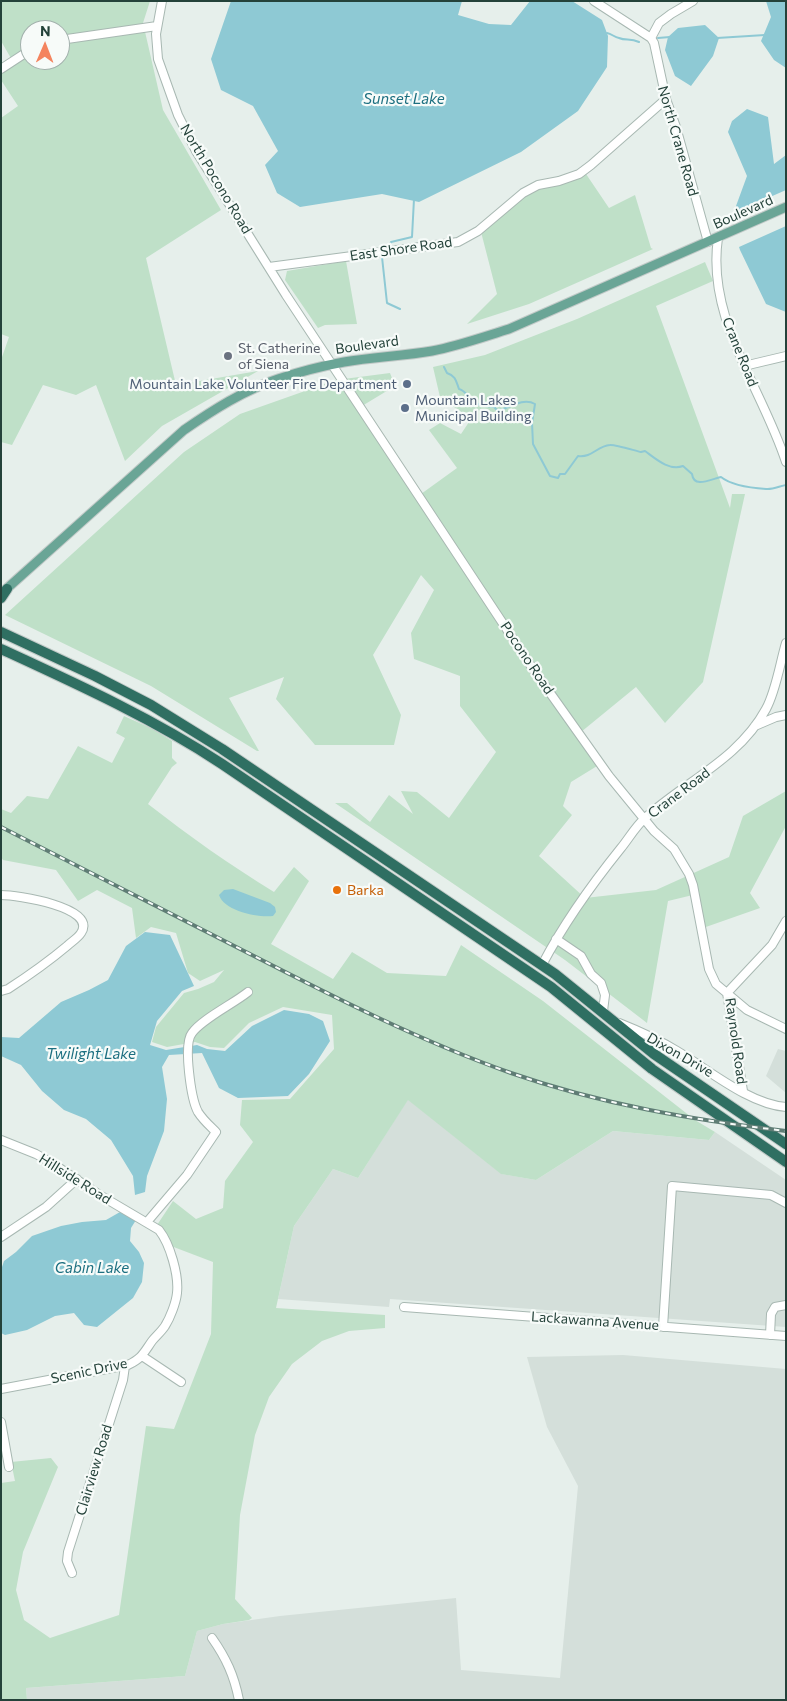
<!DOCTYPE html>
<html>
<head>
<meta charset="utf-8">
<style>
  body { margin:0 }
  #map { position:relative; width:787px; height:1701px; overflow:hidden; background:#e6efeb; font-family:Commissioner,sans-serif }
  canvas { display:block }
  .frame { position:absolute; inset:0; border:2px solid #24423a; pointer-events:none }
  .north { position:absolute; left:20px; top:20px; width:50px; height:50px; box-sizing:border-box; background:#f7fbf9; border:1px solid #a3b1ad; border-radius:50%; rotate:1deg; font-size:14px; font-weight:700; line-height:20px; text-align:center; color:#24423a }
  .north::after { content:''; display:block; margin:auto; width:18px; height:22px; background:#f4845f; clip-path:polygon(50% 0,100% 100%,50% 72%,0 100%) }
</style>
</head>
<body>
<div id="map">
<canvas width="787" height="1701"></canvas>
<div class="frame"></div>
<div class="north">N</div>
</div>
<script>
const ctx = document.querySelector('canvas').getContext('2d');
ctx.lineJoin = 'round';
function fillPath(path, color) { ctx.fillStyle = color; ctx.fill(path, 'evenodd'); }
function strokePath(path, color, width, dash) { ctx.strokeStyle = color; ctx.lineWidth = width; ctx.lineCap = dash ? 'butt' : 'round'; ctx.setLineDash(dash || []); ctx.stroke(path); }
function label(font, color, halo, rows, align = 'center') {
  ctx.font = font + ' Commissioner,sans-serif'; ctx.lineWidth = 4.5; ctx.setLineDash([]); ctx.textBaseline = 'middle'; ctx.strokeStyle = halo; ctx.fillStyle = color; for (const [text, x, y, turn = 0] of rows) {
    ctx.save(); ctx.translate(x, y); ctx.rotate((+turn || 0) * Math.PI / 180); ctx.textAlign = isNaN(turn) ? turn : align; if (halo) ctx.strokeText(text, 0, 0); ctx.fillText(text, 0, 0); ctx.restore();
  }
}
const built = new Path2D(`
  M778,1049L786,1051V1093L766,1076Z
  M408,1099L502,1174L536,1180L613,1131L709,1140L715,1132L786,1180V1327L390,1299L389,1307L278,1299L294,1226L333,1169L358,1178Z
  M623,1355L786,1369V1700H27L26,1688L185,1676L197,1631L223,1624L280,1616L456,1598L461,1670L560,1678L578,1486L547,1427L527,1357Z`);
const green = new Path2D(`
  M1,1H150L143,23L163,110L221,210L146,258L176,385L258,371L162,426L125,461L96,385L76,395L43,385L12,445L1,442V360L9,337L1,334V118L18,106L1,80V69L12,60L1,41ZM30,30H60V60H30Z
  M584,171L609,208L635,195L651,248L653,249L529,304L467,324L497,294L480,228L531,190Z
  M346,261L357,324L325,325L318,328L285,280L287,271Z
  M705,262L713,281L656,306L730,508L732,494H745L703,682L665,723L636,687L581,732L602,763L571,782L563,806L572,815L539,856L585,898L656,890L729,857L743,816L786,791V826L750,893L760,908L703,928L697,894L668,901L647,1023L565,960L335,803H347L370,822L389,795L413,814L401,791L417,792L449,818L496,752L460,706V676L414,659L411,633L434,590L421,575L373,655L401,715L394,745H315L276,699L284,677L229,698L259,751H257L151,686L5,615L184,452L240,414L336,380L390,373L395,386L362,406L421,494L457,468L429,430L440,423L461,434L471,419L440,397L433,367L485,355L577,319Z
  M124,716L153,729L172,741V758L177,763L172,767L148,804C189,836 230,865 274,892L294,867L309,881L271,944L333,979L352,952L387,973L446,976L461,945L543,1001L695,1120L715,1132L709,1140L613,1131L536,1180L501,1174L408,1100L358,1178L333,1169L294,1226L276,1308L385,1315V1328L349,1331L322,1341L292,1364L269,1397L255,1435L240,1515L235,1599L252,1618L249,1620L223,1624L197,1631L185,1676L26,1688L27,1700H1V1483L15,1481L11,1462L51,1458L58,1467L23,1552L16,1590L24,1620L50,1638L119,1615L146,1426L174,1429L211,1334L213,1262L171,1246L157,1225L173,1201L196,1219L223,1208L225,1181L253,1142L240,1125L242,1100L290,1099L334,1049L332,1015L283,1007L249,1023L224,1048L210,1047L195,1042L167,1047L152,1042L156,1027L184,993L198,989L214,982L224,970L200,981L188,973L176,933L151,927L136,938L132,908L97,890L78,901L56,870L3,860L1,857V809L11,813L27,796L48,799L78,746L112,763L125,738L116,733Z`);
const water = new Path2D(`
  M231,1H462L458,15L489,24L511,25L530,1H572L602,20L608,36L607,67L578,111L521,152L419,202L382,194L300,207L277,193L265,165L278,151L253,106L221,90L211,59Z
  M766,1H786V68L774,60L761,41L771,17Z
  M705,25L719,38L713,56L691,86L675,76L665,50L668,37L678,28Z
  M747,109L768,117L774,164L786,155V190L736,212V206L747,176L728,132L732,121Z
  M786,226V312L766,304L740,250L739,247Z
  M233,889L270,903L275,907L276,912L273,916C258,918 224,911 219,895L224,890Z
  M145,932L170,935L194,986L182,991L157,1021L150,1045L166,1050L197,1045L207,1049L225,1051L252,1026L284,1010L309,1014L323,1021L330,1041L309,1074L288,1096L238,1098L219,1088L202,1053L169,1055L162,1067L167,1099L164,1131L147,1176L145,1192L135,1195L133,1176L111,1140L86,1119L64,1110L42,1091L21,1065L1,1056V1037L19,1038L61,1002L89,990L108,980L126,946Z
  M120,1212L136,1220L131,1228L130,1241L139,1252L144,1263L142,1282L133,1298L97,1327L84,1325L74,1313L55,1316L27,1330L5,1335L1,1333V1270L4,1261L16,1252L32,1236L61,1226L82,1222L106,1220Z`);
const stream = new Path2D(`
  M607,33C612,34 614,37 619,38C626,41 630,38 639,42
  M658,38L670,37
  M717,38L765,35
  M389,246L391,242L412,237L414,199
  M382,257L387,303L400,309
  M444,367L447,373C456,376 456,381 459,389C466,391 466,395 471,400C478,406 486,406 494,407L498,411C509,408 523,397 535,404L532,423L533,444L550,476L558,478L560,474H565L578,456C592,458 597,446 610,445C614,444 636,451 641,452L645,451C656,459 669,471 683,466L692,474C694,489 711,479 721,477C732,486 752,488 766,489C772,490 780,486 786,485`);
const minor = new Path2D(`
  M162,1L156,34L158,59L178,115L196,151L286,295L531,666L609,776L654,831L674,849L689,874L693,885L709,969L716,984L747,1010L786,1029
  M594,1L651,38
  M651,38L654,43L666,99L676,127L708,242
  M651,38L659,23L671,14L693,1
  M60,40L157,26
  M1,69L30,50
  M718,238C706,319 762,388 786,462
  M269,267L458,242L478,231L523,193L538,185L559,181L579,174L591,165L666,99
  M744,366L786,356
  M755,726L776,717L786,715
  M1,895C16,895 98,907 81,933C78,938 71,942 67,946C48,962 28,976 8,989L1,991
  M556,939L581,956L591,974L601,983L605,995L603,1011
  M542,965C564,923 592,884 621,848C629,838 636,826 645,818C686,781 739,759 766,709C776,691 780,663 786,643
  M619,1023C639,1031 659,1040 677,1051C709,1070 749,1104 786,1107
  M743,1091L727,993L772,945L786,921
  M1,1140L36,1154L52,1163L98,1194L159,1230C170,1244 179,1275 177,1293C176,1303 170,1318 165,1326C161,1332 156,1336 152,1341C143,1354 142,1358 128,1365L1,1389
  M147,1222L187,1175L216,1132C210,1126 203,1120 198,1112C191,1099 183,1044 192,1033C202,1019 233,1004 248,992
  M1,1237L46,1207L77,1179
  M404,1307L786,1336
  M663,1327L672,1186L771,1195L786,1203
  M770,1335L771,1314L775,1307L786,1305
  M142,1356L181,1382
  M1,1422L9,1467
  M72,1573L67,1561L68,1552L123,1380L125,1366
  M212,1638C226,1658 234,1675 239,1700`);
const major = new Path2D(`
  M3,592L184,430C213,410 244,390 278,379C299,372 322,366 344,362C373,357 403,356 432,351C458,346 483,337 509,329L786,207`);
const highway = new Path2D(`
  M1,598L7,589
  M1,632L95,676L151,705L222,749L555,974L654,1054L786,1144
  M1,649C77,684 152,718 222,764L551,987L652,1069L786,1162`);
const rail = new Path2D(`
  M1,827C83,869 166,911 248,953C334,997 420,1041 511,1073C600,1104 693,1120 786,1131`);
const markers = [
  [228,356,5,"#6b7280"],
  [407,384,5,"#5c6f8a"],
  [405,408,5,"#5c6f8a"],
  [337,890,5,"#e8710a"]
];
const streetNames = [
  ["North Crane Road",678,141,74],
  ["North Pocono Road",216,179,59],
  ["Boulevard",743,212,-24],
  ["East Shore Road",401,249,-8],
  ["Boulevard",367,345,-8],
  ["Crane Road",740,352,68],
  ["Pocono Road",527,658,56],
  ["Crane Road",679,793,-37],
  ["Raynold Road",736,1041,82],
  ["Dixon Drive",680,1055,30],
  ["Hillside Road",75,1179,32],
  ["Lackawanna Avenue",595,1321,4],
  ["Scenic Drive",89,1371,-12],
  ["Clairview Road",94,1470,-73]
];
const worshipNames = [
  ["St. Catherine",238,348],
  ["of Siena",238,364]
];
const serviceNames = [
  ["Mountain Lake Volunteer Fire Department",397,384],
  ["Mountain Lakes",415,400,"left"],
  ["Municipal Building",415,416,"left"]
];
const foodNames = [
  ["Barka",347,890]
];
const waterNames = [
  ["Sunset Lake",404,99],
  ["Twilight Lake",91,1054],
  ["Cabin Lake",92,1268]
];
fillPath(built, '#d4dfda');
fillPath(green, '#bfe0c8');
fillPath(water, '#8ec9d4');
strokePath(stream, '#8ec9d4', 2);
strokePath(minor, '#a8b8b2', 10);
strokePath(major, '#c2cac8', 11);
strokePath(highway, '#c2cac8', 12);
strokePath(minor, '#fff', 8);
strokePath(major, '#6aa596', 9);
strokePath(highway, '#2f6f62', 10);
strokePath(rail, '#5f7d75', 4);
strokePath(rail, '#f7fbf9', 2, [5.5]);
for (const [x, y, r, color] of markers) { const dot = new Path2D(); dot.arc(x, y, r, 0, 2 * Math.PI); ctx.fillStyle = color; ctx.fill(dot); strokePath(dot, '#f7fbf9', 2); }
label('14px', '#24423a', '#f7fbf9', streetNames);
label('14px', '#5b616d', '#f7fbf9', worshipNames, 'left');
label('14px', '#4e5e75', '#f7fbf9', serviceNames, 'right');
label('14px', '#c56008', '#f7fbf9', foodNames, 'left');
label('italic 15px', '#1c6f80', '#f7fbf9', waterNames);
</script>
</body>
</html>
